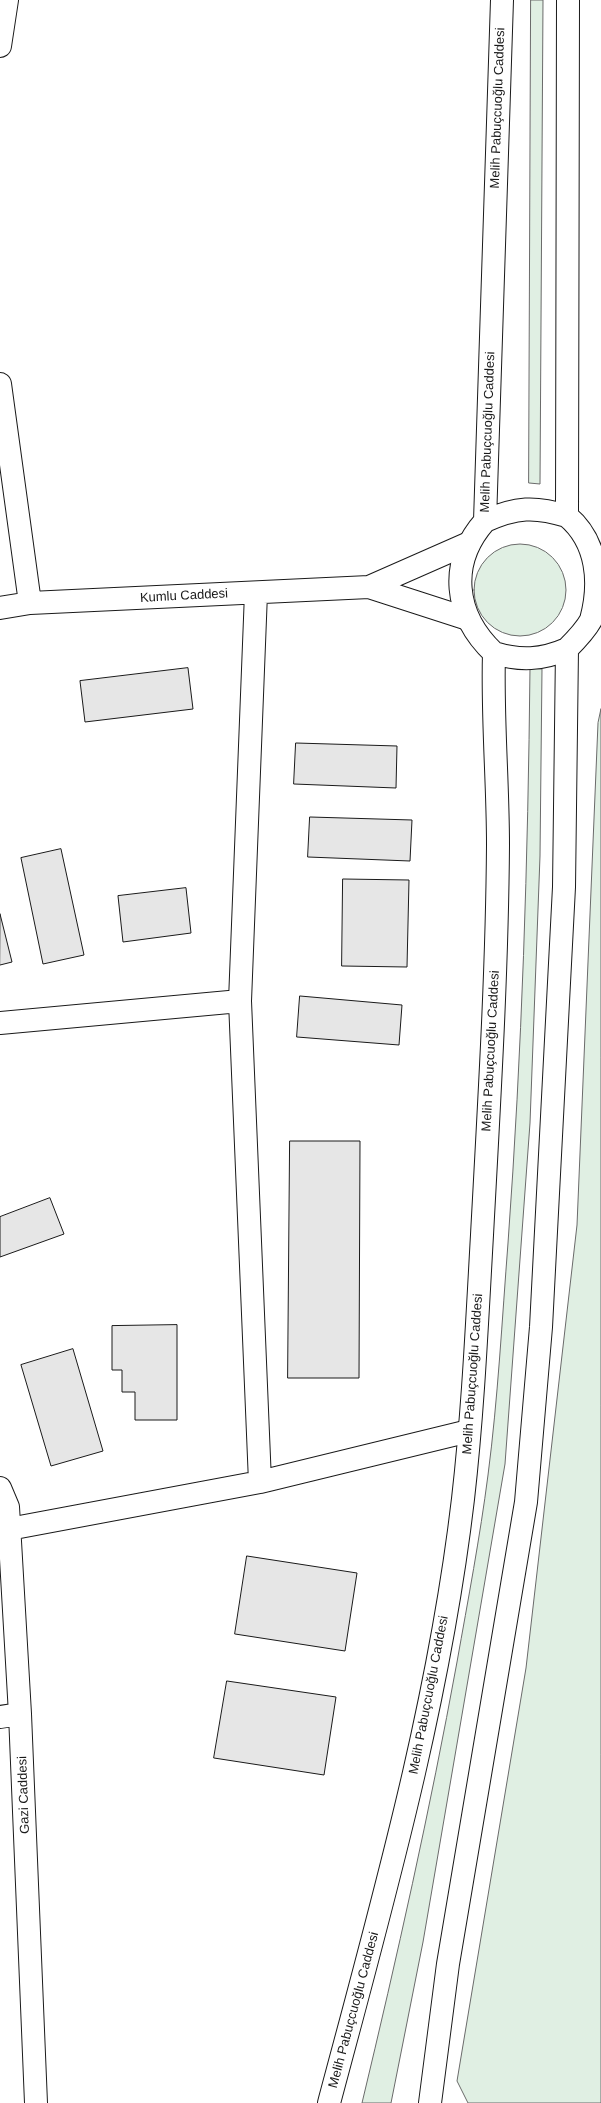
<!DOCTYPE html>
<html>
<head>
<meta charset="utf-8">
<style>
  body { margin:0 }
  canvas { display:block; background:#fff }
</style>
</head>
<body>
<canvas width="601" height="2103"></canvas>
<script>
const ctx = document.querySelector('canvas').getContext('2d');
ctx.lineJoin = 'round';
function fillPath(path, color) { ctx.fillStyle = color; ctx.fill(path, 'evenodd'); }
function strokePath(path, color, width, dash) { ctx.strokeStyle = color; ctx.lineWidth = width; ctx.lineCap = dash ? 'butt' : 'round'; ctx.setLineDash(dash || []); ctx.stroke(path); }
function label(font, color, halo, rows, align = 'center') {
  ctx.font = font + ' Helvetica,sans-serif'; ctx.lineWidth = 3; ctx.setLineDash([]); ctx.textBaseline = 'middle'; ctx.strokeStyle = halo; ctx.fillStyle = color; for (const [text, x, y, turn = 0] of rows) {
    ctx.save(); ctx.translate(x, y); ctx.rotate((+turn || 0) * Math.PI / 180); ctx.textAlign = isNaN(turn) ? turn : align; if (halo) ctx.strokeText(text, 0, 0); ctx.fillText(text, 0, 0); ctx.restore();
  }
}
const green = new Path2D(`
  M531,0H543L540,484L529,483Z
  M474 590a46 46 0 1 1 92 0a46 46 0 1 1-92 0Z
  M530,668L542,669L540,856L530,1123L505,1464L423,1942L391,2103H362C397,1957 430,1810 457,1662C468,1600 480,1537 488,1475C498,1398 502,1320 508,1243C522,1051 528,860 530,668Z
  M601,709V2103H468L457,2081L526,1668L577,1225L598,723Z`);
const building = new Path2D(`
  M188,668L193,709L85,722L80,681Z
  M296,743L397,746L396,788L294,784Z
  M310,817L412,820L410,861L308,857Z
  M61,849L84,955L43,964L21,858Z
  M343,879L409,880L407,967L342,966Z
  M186,888L191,933L123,942L118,896Z
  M0,914L12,962L0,965Z
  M300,996L402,1005L399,1045L297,1037Z
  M290,1141H360L359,1378H288Z
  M50,1198L64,1234L0,1257V1217Z
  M177,1325V1420H135V1392H122V1370H112V1326Z
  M73,1349L103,1451L51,1466L21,1365Z
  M247,1556L357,1573L345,1651L235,1634Z
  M227,1681L336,1697L324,1775L214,1758Z`);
const minor = new Path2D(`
  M0,46L7,0
  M0,384L30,603
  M369,587L468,619
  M256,593L240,1001L260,1482
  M0,608L30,603L369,587L469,543
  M0,1023L240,1001
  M0,1488L8,1507L20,1714L36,2103
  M9,1529L260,1482L469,1431
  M0,1717L20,1714`);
const major = new Path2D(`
  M485,521C516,507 535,506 567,516
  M494,653C520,661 542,660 567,649
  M329,2103C382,1904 439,1704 463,1499C473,1412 477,1323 482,1235C489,1105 497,975 498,845C498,781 492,717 494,653C454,615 448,563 485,521L502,0
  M430,2103L448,1964L526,1502L541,1327L564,887L567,649C576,640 585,631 591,620C601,583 598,542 567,516L568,0`);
const streetNames = [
  ["Melih Pabuçcuoğlu Caddesi",498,108,-88],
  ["Melih Pabuçcuoğlu Caddesi",488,432,-88],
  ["Kumlu Caddesi",184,596,-3],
  ["Melih Pabuçcuoğlu Caddesi",491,1051,-87],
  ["Melih Pabuçcuoğlu Caddesi",473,1374,-86],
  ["Melih Pabuçcuoğlu Caddesi",429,1695,-79],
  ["Gazi Caddesi",24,1795,-92],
  ["Melih Pabuçcuoğlu Caddesi",354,2010,-75]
];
fillPath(green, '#e0efe3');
strokePath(green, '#6a6a6a', 1);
fillPath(building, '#e6e6e6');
strokePath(building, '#1a1a1a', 1);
strokePath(minor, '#1a1a1a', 24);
strokePath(major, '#1a1a1a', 24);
strokePath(minor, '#fff', 22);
strokePath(major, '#fff', 22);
label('13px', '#1a1a1a', '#fff', streetNames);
</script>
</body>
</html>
